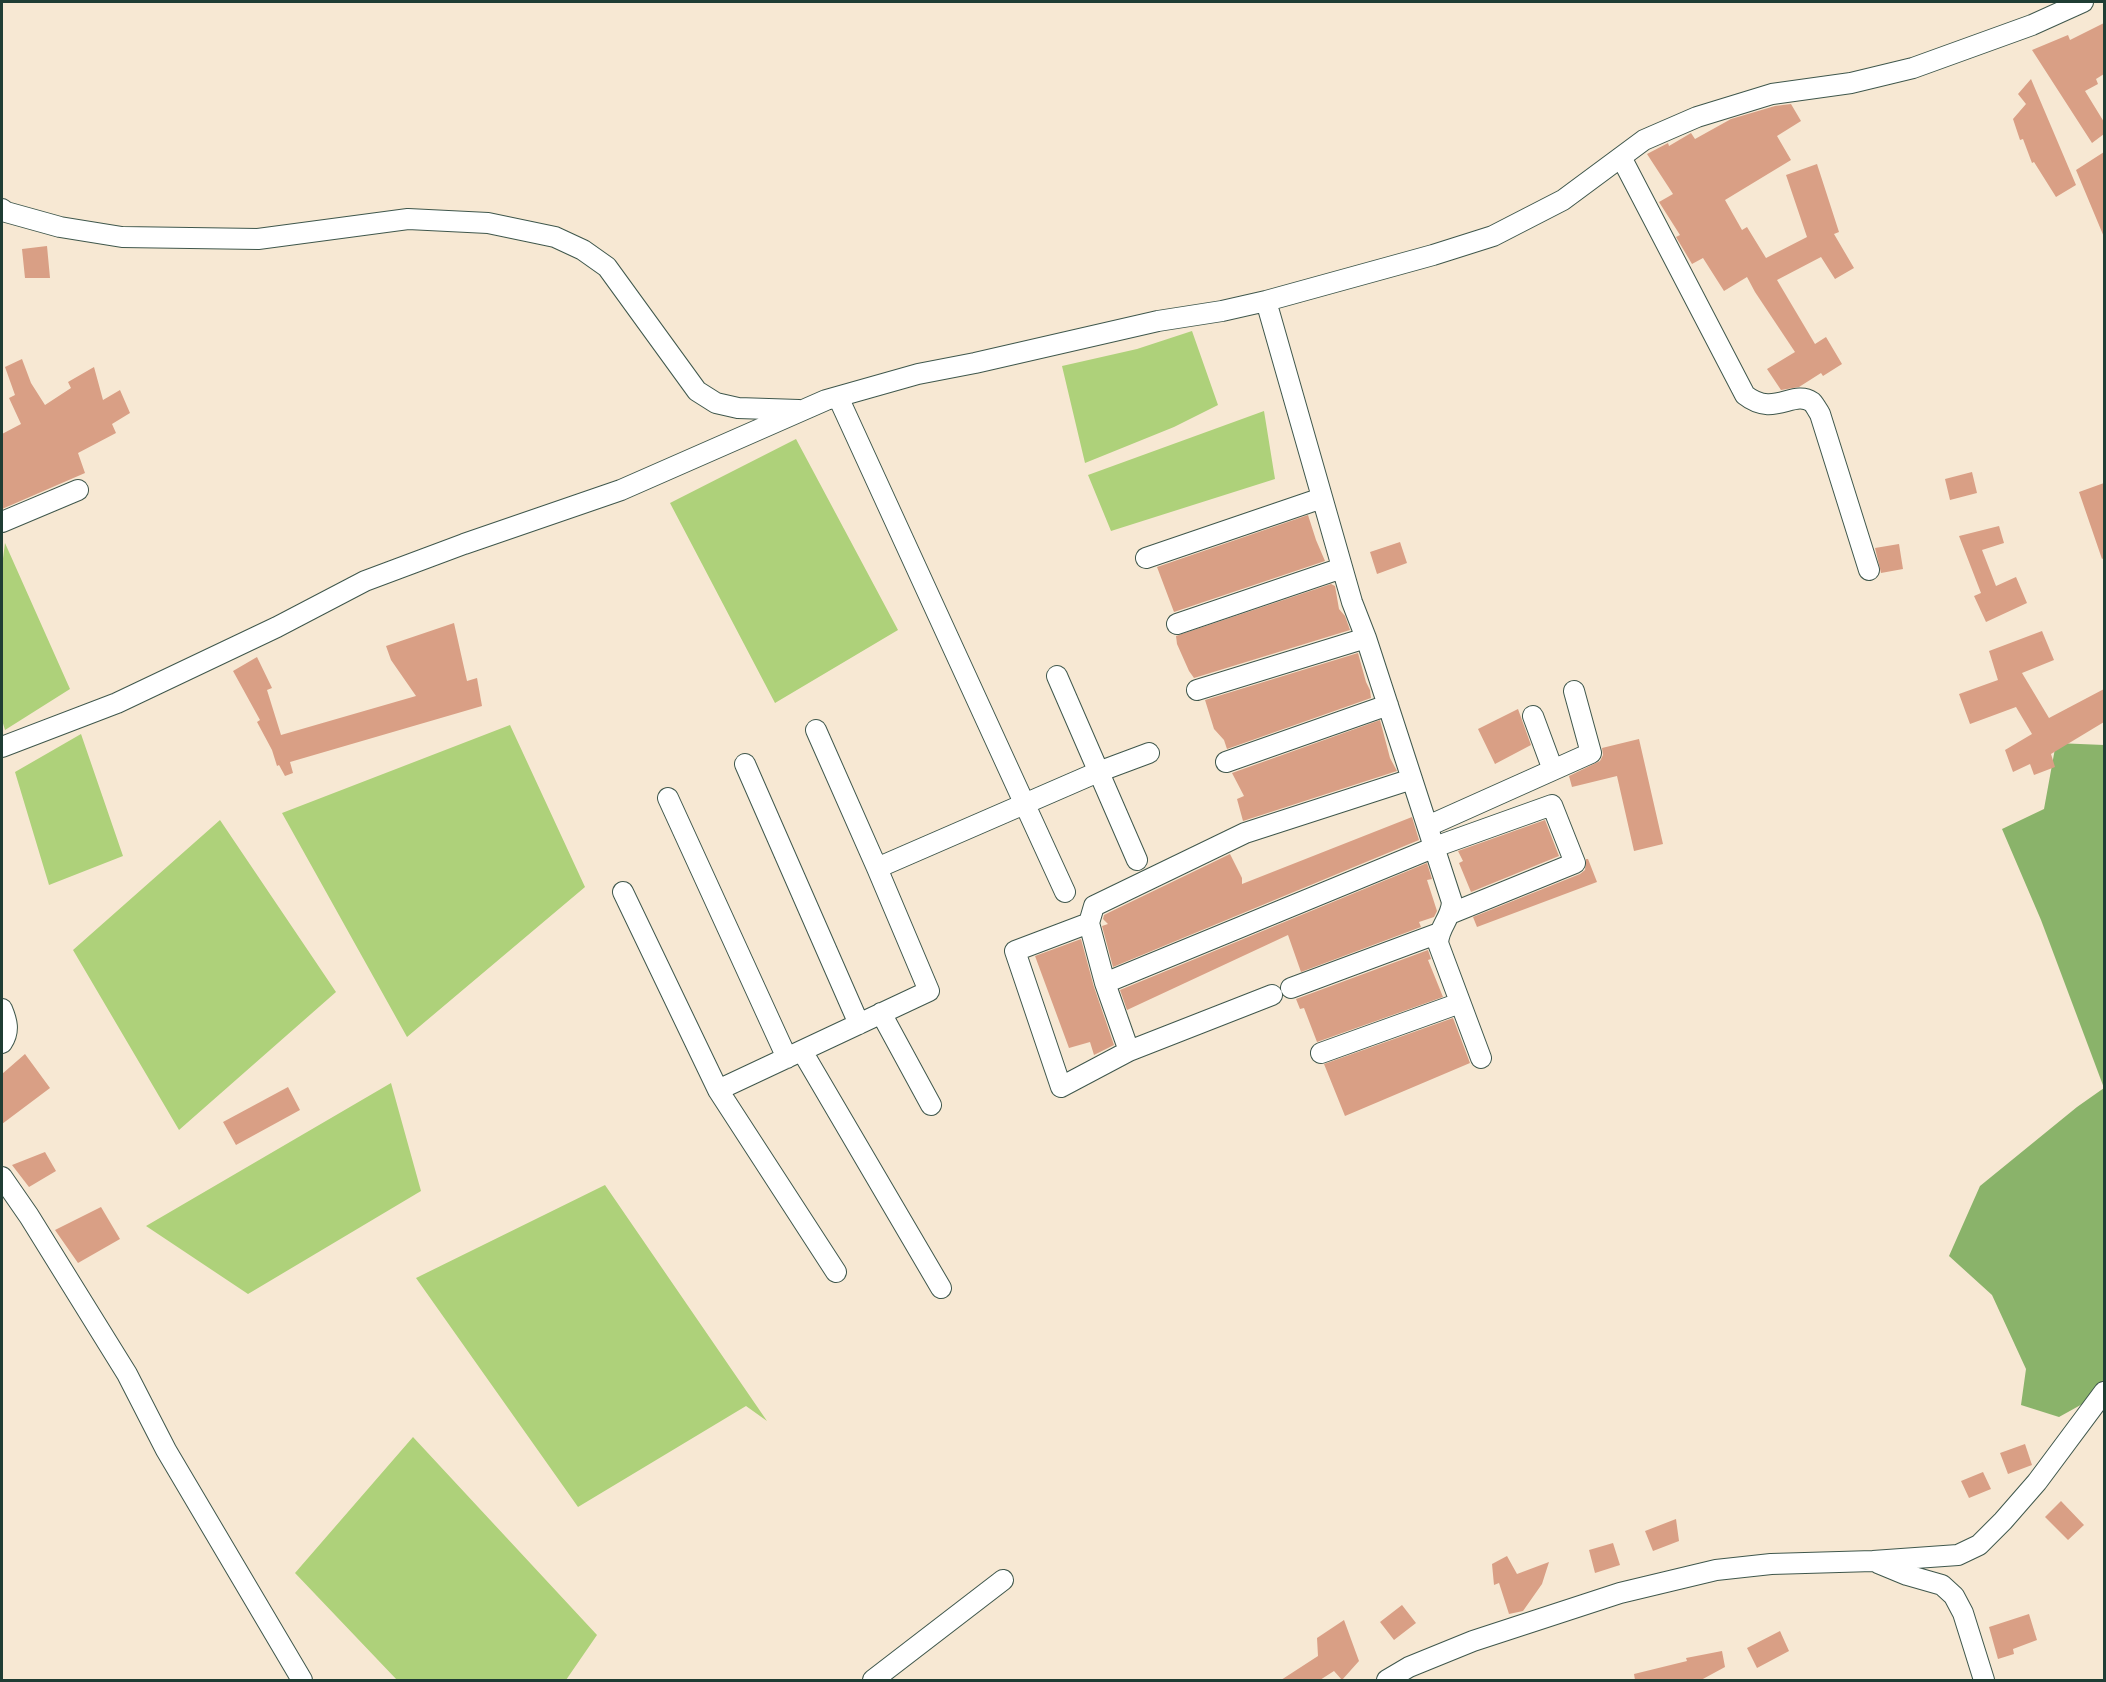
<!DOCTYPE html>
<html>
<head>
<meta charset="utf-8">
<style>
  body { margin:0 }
  #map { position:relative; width:2106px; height:1682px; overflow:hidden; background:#f7e8d3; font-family:"Sorts Mill Goudy",serif }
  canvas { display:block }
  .frame { position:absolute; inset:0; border:3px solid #1f3d34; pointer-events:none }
</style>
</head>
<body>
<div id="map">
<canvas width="2106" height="1682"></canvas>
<div class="frame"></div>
</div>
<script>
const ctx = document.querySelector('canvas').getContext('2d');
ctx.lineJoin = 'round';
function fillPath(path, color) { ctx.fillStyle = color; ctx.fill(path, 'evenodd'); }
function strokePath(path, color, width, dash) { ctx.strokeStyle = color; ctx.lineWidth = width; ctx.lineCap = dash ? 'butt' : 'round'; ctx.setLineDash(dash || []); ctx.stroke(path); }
const green = new Path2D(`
  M1192,331L1218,405L1174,427L1085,463L1062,366L1137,349Z
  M1264,411L1275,479L1111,531L1088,475Z
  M796,439L898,630L775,703L670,503Z
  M5,543L70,689L5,730L2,720V566Z
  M510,725L585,887L407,1037L282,813Z
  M81,734L123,856L49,885L15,772Z
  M220,820L336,992L179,1130L73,950Z
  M391,1083L421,1191L248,1294L146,1226Z
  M605,1185L767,1421L746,1406L578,1507L416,1278Z
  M413,1437L597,1635L566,1680H397L295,1573Z`);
const forest = new Path2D(`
  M2056,743L2104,745V1392L2059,1417L2021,1405L2026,1369L1992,1295L1949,1256L1980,1186L2077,1107L2104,1088L2041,920L2002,829L2044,809Z`);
const building = new Path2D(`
  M2104,23V74L2096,79L2098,84L2085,91L2104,122V134L2092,143L2032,50L2068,35L2070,40Z
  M2031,79L2076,185L2056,197L2034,162L2032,163L2023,139L2020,140L2013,119L2026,104L2018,94Z
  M1791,104L1801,121L1777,136L1791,160L1725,200L1742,230L1747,227L1766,258L1807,237L1786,175L1817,164L1839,232L1834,234L1854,268L1835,279L1821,257L1777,280L1815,344L1826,337L1842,364L1823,376L1821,373L1799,387L1781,390L1767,369L1795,352L1755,292L1747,277L1724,291L1703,258L1692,264L1676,237L1680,235L1659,202L1673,194L1647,154L1668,143L1669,146L1691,133L1695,139L1731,119L1775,106Z
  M2104,152V237L2076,170Z
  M47,246L50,278H25L22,249Z
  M22,359L31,383L45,405L71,388L68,382L94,367L103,400L120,390L130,413L112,424L116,433L78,453L85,473L2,509V434L21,424L9,398L15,395L5,367Z
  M1972,472L1977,493L1950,500L1945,479Z
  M2104,483V558L2102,559L2079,492Z
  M1308,515L1316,540L1325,561L1174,612L1157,567Z
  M1999,526L2004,543L1982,550L1996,586L2016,577L2027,603L1986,622L1974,596L1981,593L1959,536Z
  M1400,542L1407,563L1377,574L1370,552Z
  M1899,544L1903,569L1881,573L1875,548Z
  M1331,584L1335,586L1339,609L1345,616L1350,630L1194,678L1189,671L1177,644L1176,636Z
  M454,623L467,681L477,678L482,706L290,762L293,773L285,776L279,765L277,766L272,750L257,722L260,720L233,671L257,657L272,688L267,690L281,735L416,696L391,660L386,646Z
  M2042,631L2054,660L2022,673L2049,718L2104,689V722L2051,754L2055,767L2034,775L2030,764L2013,772L2005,750L2032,734L2016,707L1970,724L1959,694L1998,680L1989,651Z
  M1358,653L1366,682L1370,690L1371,698L1227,749L1224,740L1214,729L1205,700Z
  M1518,709L1531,745L1495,764L1478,729Z
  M1380,720L1390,758L1397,771L1243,821L1237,799L1244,796L1232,773Z
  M1639,739L1663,844L1634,851L1617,776L1572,787L1569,776L1600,761L1603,755L1602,748Z
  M1412,817L1419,840L1113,967L1102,926L1108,924L1103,919L1104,915L1112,911L1230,854L1242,878V884Z
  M1545,820L1559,856L1471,892L1459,863L1463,861L1458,851Z
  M1586,859H1588L1597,882L1477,927L1473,917L1580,874L1585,870Z
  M1427,863L1432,879L1427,880L1437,911L1434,917L1419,922L1421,927L1301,972L1288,935L1127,1010L1120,990Z
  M1081,939L1094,987L1114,1045L1094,1055L1090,1042L1069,1048L1035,956Z
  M1428,950L1431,959L1428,960L1443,997L1317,1042L1304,1008L1300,1009L1296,999Z
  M1453,1018L1470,1063L1345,1116L1324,1064Z
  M25,1054L50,1088L2,1124V1074Z
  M288,1087L300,1110L236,1145L223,1122Z
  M45,1152L56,1171L29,1187L12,1165Z
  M101,1207L120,1239L78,1263L55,1230Z
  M2025,1444L2032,1465L2008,1474L2000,1453Z
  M1983,1472L1991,1489L1969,1498L1961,1481Z
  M2061,1501L2084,1525L2068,1540L2045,1517Z
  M1676,1519L1679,1541L1653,1551L1645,1531Z
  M1613,1543L1620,1565L1595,1573L1589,1550Z
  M1507,1556L1517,1574L1549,1562L1542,1584L1523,1611L1509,1614L1499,1583L1494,1585L1492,1564Z
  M1402,1605L1416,1623L1394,1640L1380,1622Z
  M2029,1614L2037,1640L2013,1649L2014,1654L1998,1659L1989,1627Z
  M1344,1620L1359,1661L1342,1680L1334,1671L1320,1680H1281L1318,1656L1317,1638Z
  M1780,1631L1789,1651L1757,1668L1747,1648Z
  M1722,1651L1725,1667L1701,1680H1635L1634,1674L1687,1661L1686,1658Z`);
const minor = new Path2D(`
  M1621,157L1745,395C1774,418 1793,389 1812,402C1815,405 1818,411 1820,414L1869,570
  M2,209L6,212L60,227L122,237L258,239L408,219L488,223L555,237L583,250L607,267L697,391L716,403L738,408L799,410
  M1266,301L1352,602L1366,638L1452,902C1451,919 1439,926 1438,943L1481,1058
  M838,397L1065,892
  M2,522L78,490
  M1146,558L1322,498
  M1177,624L1342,568
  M1057,676L1137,860
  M1197,690L1366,638
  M1533,716L1553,770
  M2,747L117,703L277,627L365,581L464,544L621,490L826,400L918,374L975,363L1158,321L1222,311L1266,301L1433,255L1493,236L1563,200L1644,140L1697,117L1772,94L1851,83L1913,68L2032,25L2083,2
  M1226,762L1388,705
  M745,764L859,1024
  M1412,779L1245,833L1094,906L1089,923L1105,983L1435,847
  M668,798L787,1058
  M1428,826L1591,753L1574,691
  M1443,844L1552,805L1575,863L1452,913
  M877,868L1098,772L1149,753
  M623,892L718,1090L836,1272
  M1089,923L1015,951L1061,1087L1129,1051
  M1105,983L1129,1051L1272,995
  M1291,988L1439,933
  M2,1009C7,1021 10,1031 2,1043
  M881,1013L931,1105
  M802,1051L941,1288
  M1321,1053L1460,1003
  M718,1090L929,991L877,868L816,730
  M2,1177L29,1216L127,1374L166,1450L302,1680
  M1878,1563L1907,1575L1942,1585L1954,1596L1963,1613L1984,1680
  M873,1680L1003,1580
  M1387,1680L1409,1667L1473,1641L1620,1593L1716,1570L1771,1564L1873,1561L1958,1555L1979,1545L2003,1521L2037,1482L2104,1392`);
fillPath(green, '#aed17a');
fillPath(forest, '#8ab36a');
fillPath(building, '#d99f85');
strokePath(minor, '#3f574c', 22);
strokePath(minor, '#fff', 20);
</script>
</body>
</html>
